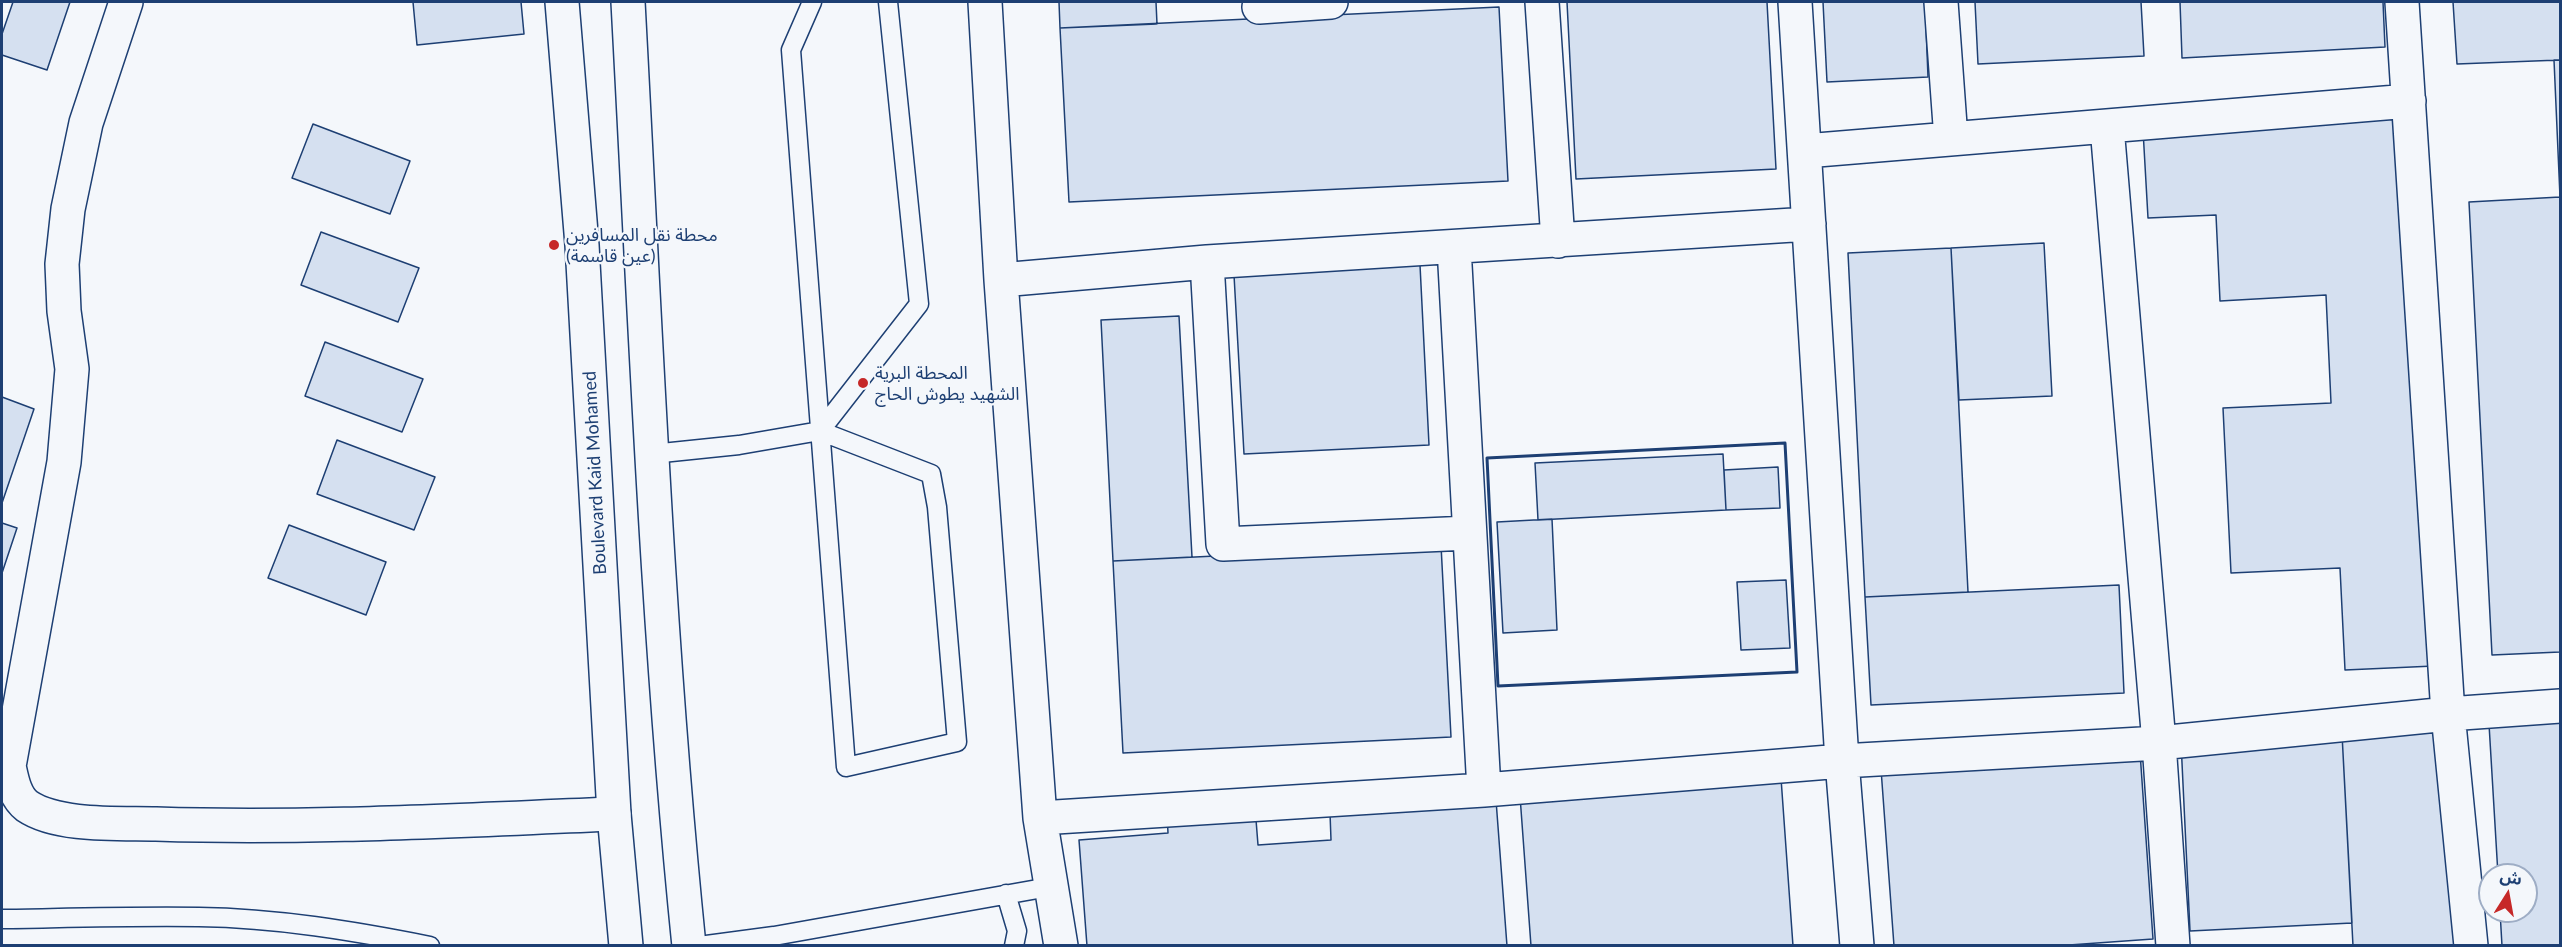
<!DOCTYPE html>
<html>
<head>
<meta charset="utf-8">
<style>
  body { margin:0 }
  #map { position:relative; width:2562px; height:947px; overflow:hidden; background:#f4f7fb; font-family:Lato,"Noto Sans Arabic",sans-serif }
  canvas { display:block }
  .frame { position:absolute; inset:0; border:3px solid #1d3f73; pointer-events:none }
  .north { position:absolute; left:2478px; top:863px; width:60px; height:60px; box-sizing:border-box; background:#f4f7fb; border:2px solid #9eadc5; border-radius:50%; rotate:11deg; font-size:16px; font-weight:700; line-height:24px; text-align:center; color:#1d3f73 }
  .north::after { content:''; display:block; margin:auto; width:21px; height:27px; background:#c62828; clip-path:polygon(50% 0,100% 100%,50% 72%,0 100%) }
</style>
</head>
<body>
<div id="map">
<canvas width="2562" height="947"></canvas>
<div class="frame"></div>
<div class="north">ش</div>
</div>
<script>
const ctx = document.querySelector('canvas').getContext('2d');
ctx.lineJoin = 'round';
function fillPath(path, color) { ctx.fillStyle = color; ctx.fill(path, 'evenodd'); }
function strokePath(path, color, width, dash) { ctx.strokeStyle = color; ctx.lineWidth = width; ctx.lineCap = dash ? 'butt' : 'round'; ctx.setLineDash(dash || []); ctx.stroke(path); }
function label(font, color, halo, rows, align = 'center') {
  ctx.font = font + ' Lato,"Noto Sans Arabic",sans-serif'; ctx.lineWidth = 4.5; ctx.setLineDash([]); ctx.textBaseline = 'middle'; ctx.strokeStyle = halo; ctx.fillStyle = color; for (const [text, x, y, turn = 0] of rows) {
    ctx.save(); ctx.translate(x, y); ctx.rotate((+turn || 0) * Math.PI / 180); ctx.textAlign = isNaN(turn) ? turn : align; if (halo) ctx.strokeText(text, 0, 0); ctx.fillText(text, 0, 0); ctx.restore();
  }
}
const building = new Path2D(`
  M13,2H70L47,70L2,55V34Z
  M413,2H521L524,34L417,45Z
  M1059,2H1156L1157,24L1060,28Z
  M1567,2H1767L1776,169L1576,179Z
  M1823,2H1925L1928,77L1827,82Z
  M1975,2H2141L2144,56L1978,64Z
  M2180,2H2383L2385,47L2182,58Z
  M2453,2H2560V60L2457,64Z
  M1499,7L1508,181L1069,202L1060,28Z
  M2554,60H2560V197Z
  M2407,117L2434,666L2345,670L2340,568L2231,573L2223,408L2331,403L2326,295L2220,301L2216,215L2148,218L2143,130Z
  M313,124L410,161L390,214L292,178Z
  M2560,197V652L2492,655L2469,202Z
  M321,232L419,268L398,322L301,285Z
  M2044,243L2052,396L1959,400L1951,248Z
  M1951,248L1968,592L1865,597L1848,253Z
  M1420,265L1429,445L1244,454L1234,275Z
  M1179,316L1192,557L1113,561L1101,320Z
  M325,342L423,379L402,432L305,396Z
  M2,397L34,409L2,503Z
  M337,440L435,477L414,530L317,494Z
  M1723,454L1726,510L1538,520L1535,463Z
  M1778,467L1780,508L1726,510L1724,470Z
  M1552,519L1557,630L1503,633L1497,522Z
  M2,523L17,528L2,573Z
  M289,525L386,562L366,615L268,578Z
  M1441,545L1451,737L1123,753L1113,561Z
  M1786,580L1790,648L1741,650L1737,582Z
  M2119,585L2124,693L1871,705L1865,597Z
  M2560,720V946H2502L2500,911H2526V875H2498L2489,724Z
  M2445,729L2456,946H2353L2342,734Z
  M2342,734L2352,923L2190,931L2181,742Z
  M2140,752L2153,939L2055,946H1894L1881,769Z
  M1781,778L1793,946H1531L1520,796Z
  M1496,800L1507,946H1087L1079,840L1168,833L1167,814L1255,807L1258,845L1331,840L1330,813Z`);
const service = new Path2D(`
  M812,2L791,50L846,767L957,742L937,507L931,474L820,431L919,304L888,2
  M652,454L739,445L820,431
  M1006,894L1017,931L1014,946
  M2,919C67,918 133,916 199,917C277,918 354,931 430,946
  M699,946L774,936L1049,887`);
const minor = new Path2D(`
  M126,2L86,123L68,209L62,264L64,311L72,369L64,462L9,766C12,780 15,797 27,806C58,827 120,823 156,824C309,829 461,820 614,814
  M985,2L1001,280L1040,818L1061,946
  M1542,2L1558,241
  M1795,2L1842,761L1857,946
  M1941,2L1951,139
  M2402,2L2448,714L2471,946
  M1259,7L1331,2
  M2107,127L2159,743L2173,946
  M1805,151L2409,101
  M1454,247L1484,790
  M1207,262L1223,544L1469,533
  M1001,280L1207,262L1809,224
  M1040,818L1484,790L1842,761L2159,743L2448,714L2560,706`);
const primary = new Path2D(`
  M562,2L582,245L614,814L626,946
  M628,2C645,316 657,632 689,946`);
const wall = new Path2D(`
  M1785,443L1797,672L1498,686L1487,458Z`);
const markers = [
  [554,245,6,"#c62828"],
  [863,383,6,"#c62828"]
];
const poiNames = [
  ["محطة نقل المسافرين",566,235],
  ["(عين قاسمة)",566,256],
  ["المحطة البرية",875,373],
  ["الشهيد يطوش الحاج",875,394]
];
const streetNames = [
  ["Boulevard Kaid Mohamed",595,473,-93]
];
fillPath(building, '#d5e0f0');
strokePath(building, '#1d3f73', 1.5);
strokePath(service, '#1d3f73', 21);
strokePath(minor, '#1d3f73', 36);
strokePath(primary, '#1d3f73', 36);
strokePath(service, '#f4f7fb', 18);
strokePath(minor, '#f4f7fb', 33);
strokePath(primary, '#f4f7fb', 33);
strokePath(wall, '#1d3f73', 3);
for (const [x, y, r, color] of markers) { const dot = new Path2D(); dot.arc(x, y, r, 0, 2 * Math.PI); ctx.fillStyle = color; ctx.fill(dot); strokePath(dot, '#f4f7fb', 2); }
label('18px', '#1d3f73', '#f4f7fb', poiNames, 'left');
label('18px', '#1d3f73', '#f4f7fb', streetNames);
</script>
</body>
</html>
